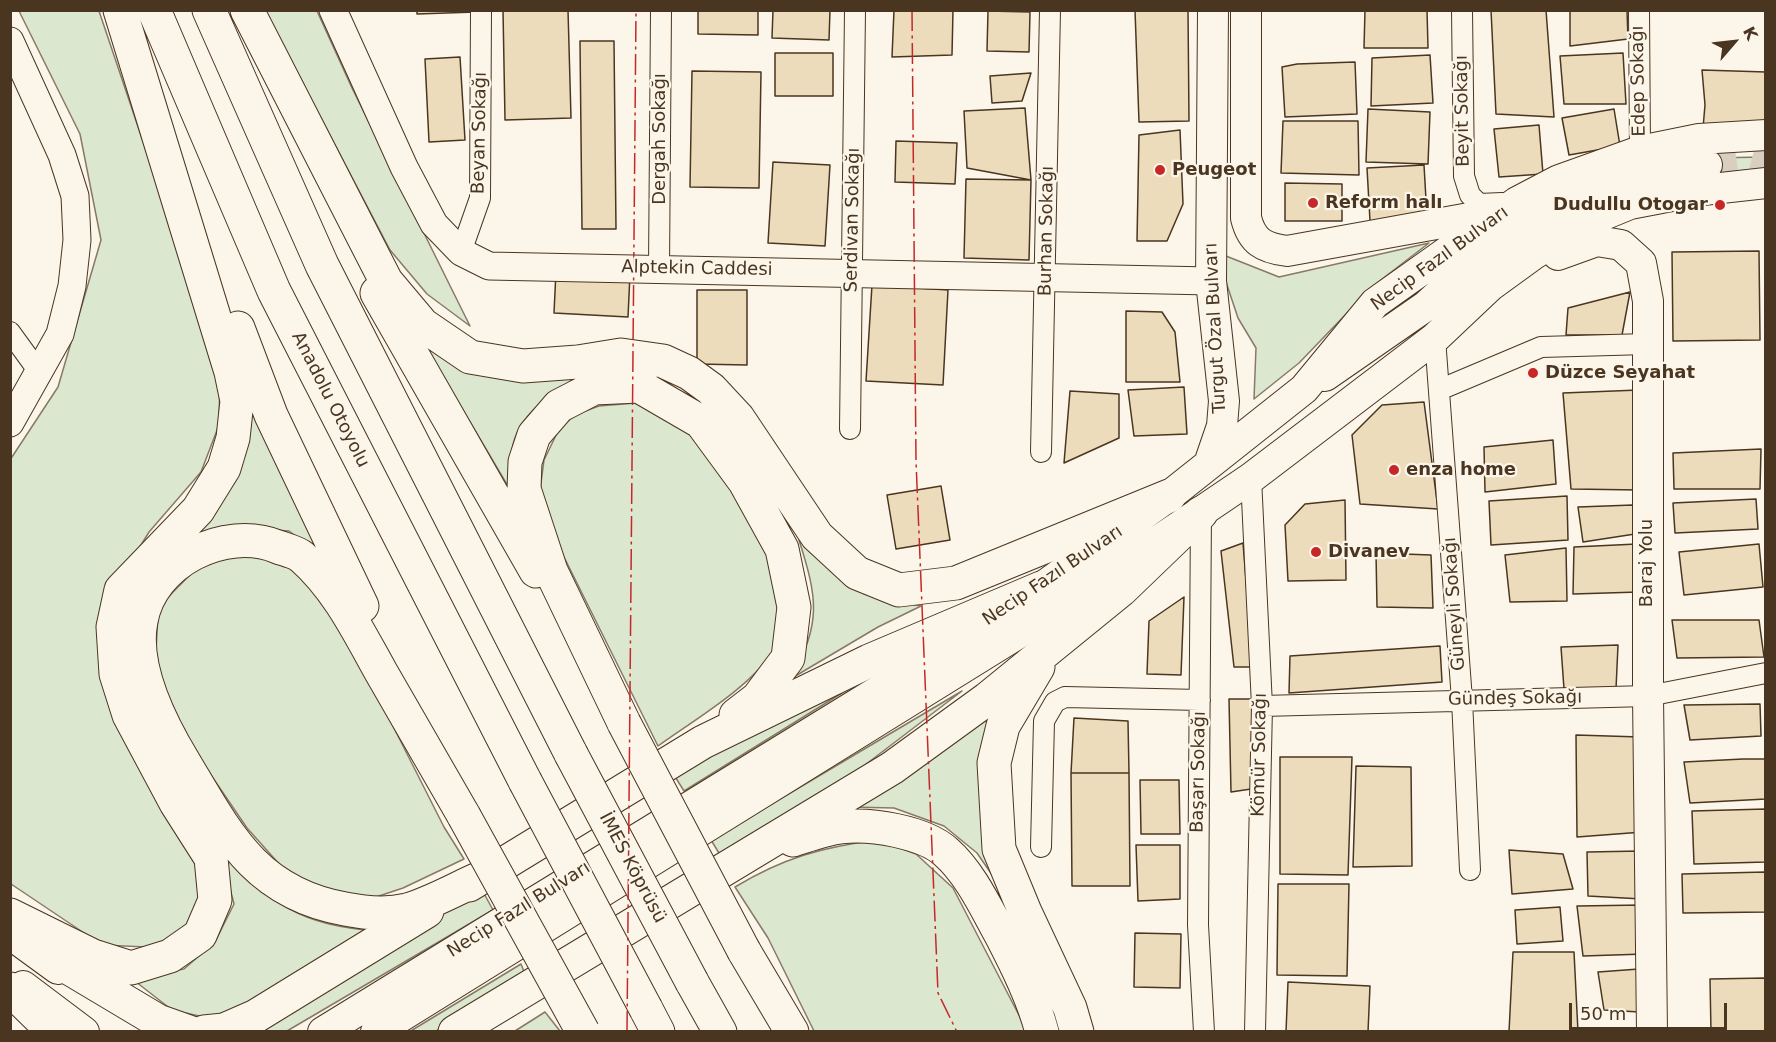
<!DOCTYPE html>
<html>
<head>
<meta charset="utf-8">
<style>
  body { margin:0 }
  #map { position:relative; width:1776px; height:1042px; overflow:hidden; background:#fbf6e9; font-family:"DejaVu Sans",sans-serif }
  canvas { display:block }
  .frame { position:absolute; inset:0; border:12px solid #4a3520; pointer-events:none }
  .north { position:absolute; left:1704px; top:12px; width:60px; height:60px; -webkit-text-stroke:4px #fbf6e9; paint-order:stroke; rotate:62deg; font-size:16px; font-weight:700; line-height:24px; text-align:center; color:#4a3520 }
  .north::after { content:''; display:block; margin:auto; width:21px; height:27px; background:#4a3520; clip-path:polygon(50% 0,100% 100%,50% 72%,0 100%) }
  .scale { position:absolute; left:1569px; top:1003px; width:158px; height:27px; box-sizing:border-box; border:3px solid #4a3520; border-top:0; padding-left:8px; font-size:18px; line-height:21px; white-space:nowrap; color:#4a3520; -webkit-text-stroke:4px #fbf6e9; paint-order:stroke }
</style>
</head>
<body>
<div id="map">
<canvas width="1776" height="1042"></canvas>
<div class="frame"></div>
<div class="north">K</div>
<div class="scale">50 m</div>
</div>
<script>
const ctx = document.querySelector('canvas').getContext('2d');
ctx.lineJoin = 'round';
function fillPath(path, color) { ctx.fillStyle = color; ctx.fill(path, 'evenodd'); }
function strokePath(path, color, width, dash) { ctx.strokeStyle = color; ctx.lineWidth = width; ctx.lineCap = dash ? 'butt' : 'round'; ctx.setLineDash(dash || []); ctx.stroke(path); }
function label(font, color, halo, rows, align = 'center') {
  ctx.font = font + ' "DejaVu Sans",sans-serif'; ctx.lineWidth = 4.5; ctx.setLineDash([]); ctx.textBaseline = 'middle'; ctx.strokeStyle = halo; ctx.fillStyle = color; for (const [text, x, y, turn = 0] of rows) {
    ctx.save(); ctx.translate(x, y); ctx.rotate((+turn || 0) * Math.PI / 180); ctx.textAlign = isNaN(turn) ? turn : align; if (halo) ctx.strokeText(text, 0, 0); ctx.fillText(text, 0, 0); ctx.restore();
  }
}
const green = new Path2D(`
  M19,11H99L220,370L219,425L201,472L149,532L102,609L202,868C202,908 196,919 169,948L102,945L11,884L10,460L58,387L101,240L80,134Z
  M265,11H317L352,88L470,326L427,294L390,250Z
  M1765,157V176L1712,185L1708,158Z
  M1429,243L1373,286L1299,363L1254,399L1256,348L1238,318L1225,279L1226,256L1279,277Z
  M425,346L584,375C554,392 517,413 512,450C510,464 512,479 512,493Z
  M244,386L323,556L289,531L246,528L187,535Z
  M647,402C661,412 680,421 692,434C716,459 752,516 768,548C781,574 787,628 771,654C749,688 691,722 658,746L563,555L539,498L544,460L560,427L577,414L599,406Z
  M799,540L864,594L921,606L878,627L792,678C821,621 818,600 799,540Z
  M267,555L310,580L345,631L444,827L464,859L403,888L376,897L345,900L297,884L247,828L183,734L155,666L158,616L165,600L199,566L223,557Z
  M962,691L861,768L722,858L711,840Z
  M842,693L684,791L674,775L748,733Z
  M1000,695L997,882L977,853L944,826L894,808L850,807Z
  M878,840L916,854L953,888L1022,1021L1025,1031H814L768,938L735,887C783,858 822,847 878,840Z
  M220,850C272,905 300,925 377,931L276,989L213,1019L172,1010L131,978L184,969L215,942L234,904Z
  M481,888L493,910L287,1031L251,1032Z
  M521,964L527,979L436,1031L409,1032Z
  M545,1012L560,1031H515Z`);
const building = new Path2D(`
  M417,10H476V12L417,14Z
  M503,10H568L571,118L505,120Z
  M698,10H758V35L698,34Z
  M773,10H830L829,40L772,38Z
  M894,10H953L952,55L892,57Z
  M1135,10H1188L1189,121L1139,122Z
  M1365,10H1427L1428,48H1364Z
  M1491,10H1546L1554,117L1496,114Z
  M1570,10H1627L1628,39L1570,46Z
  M988,11L1030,12L1029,52L987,51Z
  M580,41H614L616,229H582Z
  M775,53H833V96H775Z
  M1623,53L1626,104H1564L1560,56Z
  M1430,55L1433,103L1371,106L1372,58Z
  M460,57L465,140L429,142L425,59Z
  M1355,62L1357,114L1285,117L1282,67L1297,64Z
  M1702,70L1766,72V128H1703L1705,105Z
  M692,71L761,72L759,188L690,187Z
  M1031,73L1022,101L992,103L990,76Z
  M1025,108L1031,180L967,168L964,111Z
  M1368,109L1430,112L1428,164L1366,162Z
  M1614,109L1620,146L1569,155L1562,118Z
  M1283,121H1358L1359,175L1281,173Z
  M1539,125L1543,174L1499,177L1494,129Z
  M1180,130L1183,204L1167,241H1137L1139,135Z
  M896,141L957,143L955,184L895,182Z
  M773,162L830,165L825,246L768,243Z
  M1424,165L1427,217L1370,221L1367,168Z
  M966,179L1031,180L1029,260L964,258Z
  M1285,183L1342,184V221H1285Z
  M1759,251L1760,340L1673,341L1672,252Z
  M556,271L630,274L628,317L554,313Z
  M872,285L948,290L943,385L866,381Z
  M697,290H747V365L697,364Z
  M1630,292L1622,335H1566L1568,308Z
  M1126,311L1162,312L1175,332L1180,382H1126Z
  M1184,387L1187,434L1134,436L1128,390Z
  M1639,390L1640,490L1571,489L1563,393Z
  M1070,391L1119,394V438L1064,463Z
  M1424,402L1438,509L1360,504L1352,435L1382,405Z
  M1553,440L1556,484L1485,492L1484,447Z
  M1761,449L1760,489H1674L1673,453Z
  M941,486L950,540L896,549L887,495Z
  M1567,496L1568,540L1491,545L1489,501Z
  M1756,499L1758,529L1675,533L1673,503Z
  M1345,500L1346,580L1288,581L1285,525L1305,504Z
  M1633,505L1635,534L1583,542L1578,507Z
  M1243,543L1253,667H1234L1221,551Z
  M1637,544L1639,592L1573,594L1574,547Z
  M1759,544L1763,587L1684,595L1679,552Z
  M1566,548L1567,601L1510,602L1505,555Z
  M1376,553L1431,555L1433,608L1377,607Z
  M1184,597L1181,675L1147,674L1149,621Z
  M1672,620H1759L1764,657L1677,658Z
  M1618,645L1616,689H1564L1561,647Z
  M1440,646L1442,682L1289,693L1290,656Z
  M1229,699H1252L1251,789L1231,792Z
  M1760,704L1761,736L1690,740L1684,705Z
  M1074,718L1128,721L1129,773H1071Z
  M1576,735L1640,737L1643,832L1577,837Z
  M1280,757H1352L1348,875L1280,874Z
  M1743,759H1766V799L1690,803L1684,762Z
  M1356,766L1411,767L1412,866L1353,867Z
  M1071,773H1129L1130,886H1072Z
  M1140,780H1179L1180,834H1141Z
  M1766,809V862L1694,864L1692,811Z
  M1136,845H1180V899L1138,901Z
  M1509,850L1563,854L1573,889L1512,894Z
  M1641,851L1642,899L1588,896L1587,852Z
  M1766,872V912L1683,913L1682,874Z
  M1278,884H1349L1347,976L1277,975Z
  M1643,905L1645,954L1583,956L1577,906Z
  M1560,907L1563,941L1517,944L1515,910Z
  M1135,933L1181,934L1180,988L1134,987Z
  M1513,952H1574L1578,1032H1509Z
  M1639,969L1640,1012L1604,1010L1598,972Z
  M1766,978V1032H1711L1710,979Z
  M1288,982L1370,986L1368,1032H1286Z`);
const primaryTunnel = new Path2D(`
  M1707,165L1747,159L1766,164`);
const street = new Path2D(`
  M1462,10L1464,176L1470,195L1479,204L1502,203
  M1639,10L1640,151
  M461,252L480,198L481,10
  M659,268L661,10
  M10,332L39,372
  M1435,338L1462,700L1470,870
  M1439,390L1541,347L1647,344
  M850,429L855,10
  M1041,452L1050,10
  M1251,478L1262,706L1255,1032
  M1201,513L1198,925L1204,1032
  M1262,706L1648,696L1766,673
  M1041,847L1044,721L1055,702L1065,697L1200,700`);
const secondary = new Path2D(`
  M333,10L404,167L434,224L461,252L489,266L1211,281
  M10,41L62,155L75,196L77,240L72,286L60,334L10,423`);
const primary = new Path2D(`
  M1246,10V218C1252,242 1264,248 1287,251L1497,213
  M1558,255L1597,241L1621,245L1641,263L1648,301V696L1652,1032
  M1325,376L1426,306L1473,263L1512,235L1559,208L1604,188L1707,165
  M1209,464L1222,426L1224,401L1211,281L1213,10
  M10,934L58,969
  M23,986L84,1032
  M323,1032L880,690L1041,588L1169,496L1304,389L1375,303L1517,202L1559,180L1640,151L1699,139L1766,135
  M376,1032L1056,610L1251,478L1435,338L1490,286L1534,254L1591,220L1630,204L1703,190L1766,183`);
const highway = new Path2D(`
  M154,10L274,291L525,781
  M209,10L322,265L571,754
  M247,10L386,281L423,325L470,357L523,366L578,362L621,355L663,361L689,373L711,389L738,418L817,536L857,573L899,590L956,583L1169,496
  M377,293L536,571
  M238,328L271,415L362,606
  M1038,667L1003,726L994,763L999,849L1025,912L1070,1008L1077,1032
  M624,723L551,571L524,489L525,462L534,435L559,406L594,388L639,386L701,422L745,482L782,549L794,607L788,658L758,698L736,715
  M464,816C436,768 409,720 381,672C358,631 338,589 302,557C296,552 286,550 278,547C225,525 151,562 141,621C132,667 161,724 184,762C227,834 255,893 345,909C365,913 387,915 407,910C432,903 459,887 483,877
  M793,840C809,835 825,829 841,827C870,823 924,832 946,852C970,873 986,908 1001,935C1017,966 1033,998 1042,1032
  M469,885L703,742L869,661L1041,588
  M10,915L93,956L131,968L170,956L200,935L215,900L211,858L176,803L129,715L116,674L113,627L121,590L198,510L224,468L233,438L237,401L231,372L120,10
  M39,950L158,1021L189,1032
  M744,951L792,1032
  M692,982L720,1032
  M10,989L54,1032
  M646,1009L658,1032
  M204,1032L224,1030L256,1016L427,911
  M455,1032L892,768L987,699L1121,590L1201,513`);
const highwayBridge = new Path2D(`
  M624,723L744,951
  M571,754L692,982
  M525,781L646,1009
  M464,816L583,1032`);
const power = new Path2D(`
  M912,10L916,461L938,993L957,1032
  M627,1032L636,10`);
const markers = [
  [1160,170,6,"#c62828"],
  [1313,203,6,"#c62828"],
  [1720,205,6,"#c62828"],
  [1533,373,6,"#c62828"],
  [1394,470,6,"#c62828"],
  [1316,552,6,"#c62828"]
];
const streetNames = [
  ["Edep Sokağı",1639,81,-91],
  ["Beyit Sokağı",1463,111,-91],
  ["Beyan Sokağı",480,133,-89],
  ["Dergah Sokağı",660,139,-90],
  ["Serdivan Sokağı",853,220,-89],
  ["Burhan Sokağı",1047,231,-89],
  ["Necip Fazıl Bulvarı",1440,259,-36],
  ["Alptekin Caddesi",697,269,1],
  ["Turgut Özal Bulvarı",1216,328,-93],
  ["Anadolu Otoyolu",330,400,63],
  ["Baraj Yolu",1647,563,-90],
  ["Necip Fazıl Bulvarı",1053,576,-34],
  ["Güneyli Sokağı",1455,604,-94],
  ["Gündeş Sokağı",1515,699,-1],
  ["Kömür Sokağı",1260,755,-89],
  ["Başarı Sokağı",1199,772,-89],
  ["İMES Köprüsü",632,868,62],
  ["Necip Fazıl Bulvarı",519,910,-32]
];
const poiNames = [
  ["Peugeot",1172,170],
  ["Reform halı",1325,203],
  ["Dudullu Otogar",1708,205,"right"],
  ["Düzce Seyahat",1545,373],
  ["enza home",1406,470],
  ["Divanev",1328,552]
];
fillPath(green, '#dce7d0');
strokePath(green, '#887966', 1.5);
fillPath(building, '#ecdcbc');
strokePath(building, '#4a3520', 1.5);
strokePath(primaryTunnel, '#d8cfc1', 30, [30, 15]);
strokePath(street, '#4a3520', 22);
strokePath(secondary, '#4a3520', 29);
strokePath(primary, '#4a3520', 32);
strokePath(highway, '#4a3520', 35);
strokePath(street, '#fbf6e9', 20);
strokePath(secondary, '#fbf6e9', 27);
strokePath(primary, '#fbf6e9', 30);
strokePath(highway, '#fbf6e9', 33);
strokePath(highwayBridge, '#4a3520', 35, []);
strokePath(highwayBridge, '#fbf6e9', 33);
strokePath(power, '#c62828', 1.5, [21, 4.5, 3, 4.5]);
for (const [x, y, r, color] of markers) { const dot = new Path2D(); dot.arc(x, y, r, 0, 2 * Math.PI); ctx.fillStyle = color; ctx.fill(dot); strokePath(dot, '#fbf6e9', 2); }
label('18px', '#4a3520', '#fbf6e9', streetNames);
label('bold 18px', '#4a3520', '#fbf6e9', poiNames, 'left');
</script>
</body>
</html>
